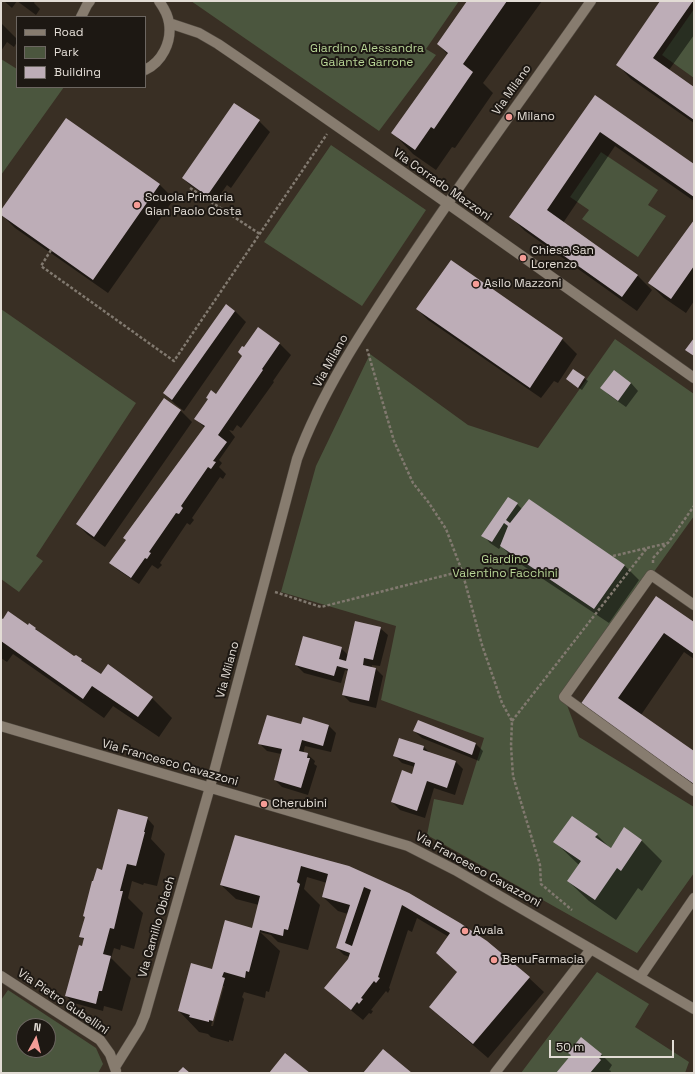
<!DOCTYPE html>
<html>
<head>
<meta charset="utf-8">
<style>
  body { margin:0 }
  #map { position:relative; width:695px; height:1074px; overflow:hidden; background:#392f24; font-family:"Space Grotesk",sans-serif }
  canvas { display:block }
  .frame { position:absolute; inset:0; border:2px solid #e2dcd5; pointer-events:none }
  .legend { position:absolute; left:16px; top:16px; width:130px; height:72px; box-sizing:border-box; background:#1d1813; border:1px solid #6c6661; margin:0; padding:5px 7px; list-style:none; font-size:12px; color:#e2dcd5 }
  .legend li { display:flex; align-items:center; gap:8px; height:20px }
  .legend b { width:20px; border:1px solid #6c6661 }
  .north { position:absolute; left:16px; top:1018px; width:40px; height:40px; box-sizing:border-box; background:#1d1813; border:1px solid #6c6661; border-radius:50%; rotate:7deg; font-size:11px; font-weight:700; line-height:16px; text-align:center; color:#e2dcd5 }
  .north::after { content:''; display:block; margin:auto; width:14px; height:18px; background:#f59c96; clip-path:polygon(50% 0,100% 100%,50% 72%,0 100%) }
  .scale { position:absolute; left:549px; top:1040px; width:125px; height:18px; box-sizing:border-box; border:2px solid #e2dcd5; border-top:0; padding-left:5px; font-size:12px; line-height:14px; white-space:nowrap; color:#e2dcd5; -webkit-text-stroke:3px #1d1813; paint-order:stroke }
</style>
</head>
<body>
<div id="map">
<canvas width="695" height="1074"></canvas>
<div class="frame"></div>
<ul class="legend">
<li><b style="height:5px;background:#877c6f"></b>Road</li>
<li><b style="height:11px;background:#4b563e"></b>Park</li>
<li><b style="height:11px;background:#bdadb7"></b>Building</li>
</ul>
<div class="north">N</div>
<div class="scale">50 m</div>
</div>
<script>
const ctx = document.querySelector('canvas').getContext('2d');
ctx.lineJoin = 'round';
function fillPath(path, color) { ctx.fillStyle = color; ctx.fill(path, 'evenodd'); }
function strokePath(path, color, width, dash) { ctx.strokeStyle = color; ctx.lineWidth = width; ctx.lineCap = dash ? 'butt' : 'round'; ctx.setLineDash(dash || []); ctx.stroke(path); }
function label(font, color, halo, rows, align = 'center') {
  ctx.font = font + ' "Space Grotesk",sans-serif'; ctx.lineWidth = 4; ctx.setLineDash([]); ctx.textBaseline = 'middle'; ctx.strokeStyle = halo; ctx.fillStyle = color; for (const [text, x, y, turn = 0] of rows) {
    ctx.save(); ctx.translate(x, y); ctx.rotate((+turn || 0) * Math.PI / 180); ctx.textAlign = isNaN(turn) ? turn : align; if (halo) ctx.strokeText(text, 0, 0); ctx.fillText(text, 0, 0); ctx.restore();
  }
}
const green = new Path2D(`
  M191,1H459L426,49L436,55L379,131Z
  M694,9V78L662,55Z
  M1,59L17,69V87H64L1,175Z
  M331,145L426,210L362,306L264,242Z
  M601,152L658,190L648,205L666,216L638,257L582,219L589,210L570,197Z
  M1,309L136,403L36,556L43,561L19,592L1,579Z
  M615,339L694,394V516L564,697L579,737L694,807V873L637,953L427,835L434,799L463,805L484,738L381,700L396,626L281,592L316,466L370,354L468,425L538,448Z
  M597,972L649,1004L635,1027L689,1062L685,1073H521Z
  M8,990L96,1048L103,1064L98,1073H1V1000ZM24,1026H48V1050H24Z`);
const shadow = new Path2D(`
  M4,1H35L34,3L40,9L36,15L17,1L12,8Z
  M468,1H542L483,83L493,93L455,148L452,147L436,170L413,154L393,133L448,55L438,44Z
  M661,1H694V35L669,70L694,88V123L631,79L617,64Z
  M1,23L17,39V42L14,47L7,42L1,51Z
  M596,96L694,166V201L615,146L563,223L637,275L652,290L637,311L525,231L510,216Z
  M66,119L160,185L174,199L108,293L15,228L1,214V212Z
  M259,121L270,132L231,188L227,185L215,202L190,185L183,178Z
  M694,222V301L686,313L664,298L649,283Z
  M451,262L562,339L577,354L558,383L554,381L541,398L428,320L417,309Z
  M226,305L235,311L246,322L184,411L175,404L164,393Z
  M259,329L280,344L291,355L273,381L274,382L241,428L237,425L233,431L229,430L235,437L219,460L222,463L219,467L226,474L223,479L220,477L192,518L194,520L190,525L187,523L160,563L162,565L158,569L152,565L139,584L118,570L111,563L205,428L196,419L216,395L243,356L245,349Z
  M573,370L588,381L582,390L570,382Z
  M631,383L638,391L626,407L609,395L602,388Z
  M164,399L181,411L192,422L105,547L88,535L77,524Z
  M517,504L522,509L624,565L639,580L609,623L516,561L501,546L499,549L490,543L483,535Z
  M657,597L694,623V659L684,652L641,715L694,752V789L602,725Z
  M1,619L35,628L43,636L75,658L81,660L88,667L101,676L152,698L172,718L159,737L113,706L104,718L13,654L7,662L1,658Z
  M380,628L388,635L380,666L372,665L371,668L376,669L383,676L376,708L350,702L343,695L348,671L345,670L341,683L304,673L296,665L341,648L348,655Z
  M418,721L476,744L483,751L479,761L422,738L414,731Z
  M302,725H328L336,733L331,752L305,746L303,753L307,754L315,761L314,764L317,766L308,795L282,787L275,780L281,754L267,751L260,744Z
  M400,739L424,747L431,754L456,762L463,769L455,795L434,788L425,818L400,810L392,802L413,775L415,767L402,763L395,756Z
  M147,818L154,826L151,839L165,854L157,886L144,883L143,885L132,881L128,898L143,913L134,949L121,945L120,950L114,948L111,958L131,978L122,1011L104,1006L103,1011L74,1003L66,996L85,948L84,940L81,936L103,871Z
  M625,829L642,841L662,861L642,891L638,888L616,920L589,901L568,881L579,865L555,842L597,835L611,849Z
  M235,836L349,867L529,978L544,992L488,1058L445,1021L430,1007L458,973L437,953L449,937L417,918L412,932L408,930L389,988L390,989L388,993L386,991L371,1010L373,1011L371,1014L369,1013L363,1020L337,999L326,988L350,957L344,955L337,948L348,914L338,911L323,897L327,883L307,877L304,889L320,905L308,950L278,942L271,935L260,932L280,951L269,992L266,991L265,998L244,992L242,997L244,999L233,1041L229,1040V1042L211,1037L208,1034L199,1032L179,1011L213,970L256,930L259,905L236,899L221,885ZM221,986H224L213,1026H211Z
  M601,1054L612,1065L609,1070L611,1071L610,1073H558Z`);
const building = new Path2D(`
  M467,1H507L463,64L473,72L434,129L431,127L415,150L391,133L448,53L437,44Z
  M660,1H693L653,58L694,87V120L616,65Z
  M595,95L694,164V197L600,132L547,210L638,275L622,297L509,217Z
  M234,103L260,120L207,196L182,178Z
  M66,118L160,184L93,280L1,215V210Z
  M694,220V266L671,299L648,283Z
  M451,260L563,338L530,388L416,309Z
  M226,304L235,311L172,400L163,393Z
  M258,327L280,343L262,369L263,370L218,435L227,442L213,461L216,462L211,469L208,467L181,506L183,508L179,514L176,513L149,552L151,553L147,559L145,558L131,578L109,563L126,540L123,538L205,426L194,419L208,399L206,398L211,390L216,394L242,356L238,352L242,346L244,347Z
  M694,338V356L685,350Z
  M573,369L585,377L578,388L566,379Z
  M614,370L631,383L618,401L600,388Z
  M164,398L181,410L94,537L76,524Z
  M508,497L518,503L506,520L510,523L529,499L625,565L594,609L500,546L508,526L504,523L492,542L481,536Z
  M656,596L694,622V654L664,633L618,698L694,751V784L580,705Z
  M8,611L28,625L29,623L36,628L35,629L74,656L76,655L82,659L81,661L101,674L108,664L153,697L138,717L92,686L83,699L1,641V618L3,619Z
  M355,621L381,627L373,660L364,658L363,665L376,668L369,701L342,695L348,669L337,666L334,676L295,665L303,636L342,647L339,659L346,661Z
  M267,715L301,724L303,717L329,725L323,746L302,740L299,751L308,753L307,758H310L301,788L274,780L282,749L258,744Z
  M418,720L476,743L472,755L413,731Z
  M399,738L424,746L423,750L456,761L447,788L427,781L417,811L391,802L402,770L412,774L415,763L393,756Z
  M118,809L148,817L144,832H145L136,866L127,864L120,891H123L114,929L110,928L103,954L111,956L102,991H99L96,1004L65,996L79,945L82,946L84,938L79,937L85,917L83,916L92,881H93L97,868L102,870Z
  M572,816L598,834L595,837L611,848L624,827L642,840L621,871L617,868L595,900L567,881L581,861L553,842Z
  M235,835L349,866L409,893L460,923L487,941L530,977L473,1044L429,1007L457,972L436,953L450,933L402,905L378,977L380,978L376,983L374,981L361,998L363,999L359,1004L357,1002L351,1010L324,988L348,959L350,953L336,948L350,905L322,897L328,874L301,866L297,882L300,884L288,930L284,929L283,936L260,930L249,972L246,971L245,978L224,972L222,977L225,978L213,1021L209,1020V1022L189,1017L190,1015L178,1011L191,963L212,969L225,920L252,928L260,896L220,885ZM364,887L371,890L352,946L345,943Z
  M581,1037L602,1054L599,1058L601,1060L590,1073H556L571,1055L568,1053Z
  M383,1049L412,1073H363Z
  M285,1053L310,1073H269Z
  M183,1067L190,1073H177Z`);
const path = new Path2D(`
  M190,188L260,234
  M51,250L41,266L174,361L327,134
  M613,556L668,543L694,506
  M653,563V558L667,543
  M462,571L482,645L502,703L512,721L511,746L513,776L540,865L541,884L572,910
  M275,592L321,607L462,571L446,529L429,503L413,483L394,441L367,349
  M512,721L647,548`);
const minor = new Path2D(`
  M81,17L87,5L90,1
  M169,23L199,33L218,44C378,153 536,266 694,378
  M145,70C162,62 172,42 169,23C168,15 164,8 159,1
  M694,605L651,575L564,697L694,791
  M1,726L408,846L455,870L694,1009
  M1,976L100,1040L110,1054L116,1071
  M640,977L694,898
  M115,1067L140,1027L145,1015L210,787L297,459C323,388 367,324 408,262C467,173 530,88 591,1
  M495,1073L591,949`);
const markers = [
  [509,117,4,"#f59c96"],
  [137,205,4,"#f59c96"],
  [523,258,4,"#f59c96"],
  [476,284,4,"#f59c96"],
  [264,804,4,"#f59c96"],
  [465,931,4,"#f59c96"],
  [494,960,4,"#f59c96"]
];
const parkNames = [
  ["Giardino Alessandra",367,49],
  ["Galante Garrone",367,63],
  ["Giardino",505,560],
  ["Valentino Facchini",505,574]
];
const streetNames = [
  ["Via Milano",512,90,-55],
  ["Via Corrado Mazzoni",442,185,35],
  ["Via Milano",331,361,-61],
  ["Via Milano",228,670,-75],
  ["Via Francesco Cavazzoni",170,763,16],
  ["Via Francesco Cavazzoni",478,870,29],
  ["Via Camillo Oblach",157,927,-74],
  ["Via Pietro Gubellini",63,1002,34]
];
const poiNames = [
  ["Milano",517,117],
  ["Scuola Primaria",145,198],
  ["Gian Paolo Costa",145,212],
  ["Chiesa San",531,251],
  ["Lorenzo",531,265],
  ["Asilo Mazzoni",484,284],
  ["Cherubini",272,804],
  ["Avala",473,931],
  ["BenuFarmacia",502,960]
];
fillPath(green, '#4b563e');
fillPath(shadow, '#0007');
fillPath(building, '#bdadb7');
strokePath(minor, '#524a41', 11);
strokePath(path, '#81796f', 2.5, [3, 2]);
strokePath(minor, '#877c6f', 10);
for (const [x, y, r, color] of markers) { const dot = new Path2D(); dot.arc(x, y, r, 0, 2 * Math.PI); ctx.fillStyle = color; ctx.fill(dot); strokePath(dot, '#1d1813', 1.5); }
label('12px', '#b7d495', '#1d1813', parkNames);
label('12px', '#e2dcd5', '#1d1813', streetNames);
label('12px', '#e2dcd5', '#1d1813', poiNames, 'left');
</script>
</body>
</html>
